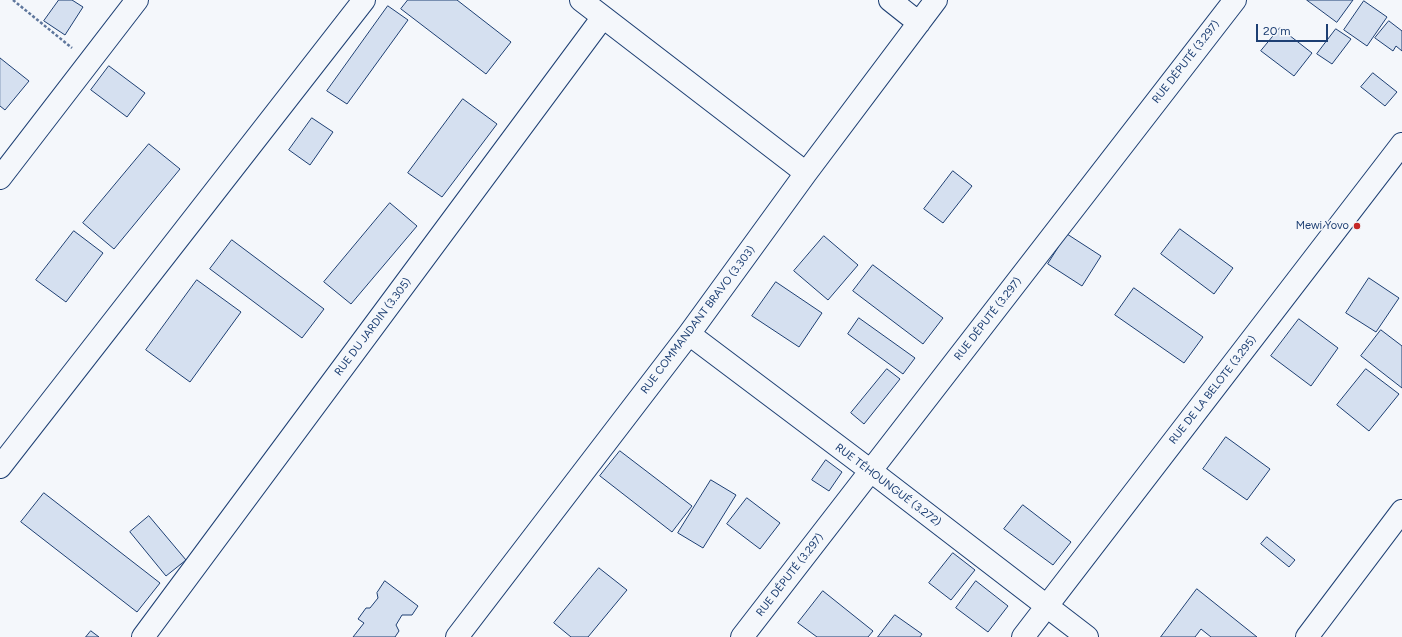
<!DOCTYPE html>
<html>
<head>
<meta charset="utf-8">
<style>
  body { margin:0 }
  #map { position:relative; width:1402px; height:637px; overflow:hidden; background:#f4f7fb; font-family:Figtree,sans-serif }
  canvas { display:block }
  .scale { position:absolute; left:1256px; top:24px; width:72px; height:18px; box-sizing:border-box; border:2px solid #1d3f73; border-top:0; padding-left:5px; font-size:12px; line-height:14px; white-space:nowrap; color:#1d3f73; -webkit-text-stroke:3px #f4f7fb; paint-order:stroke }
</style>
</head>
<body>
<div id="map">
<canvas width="1402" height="637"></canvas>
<div class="scale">20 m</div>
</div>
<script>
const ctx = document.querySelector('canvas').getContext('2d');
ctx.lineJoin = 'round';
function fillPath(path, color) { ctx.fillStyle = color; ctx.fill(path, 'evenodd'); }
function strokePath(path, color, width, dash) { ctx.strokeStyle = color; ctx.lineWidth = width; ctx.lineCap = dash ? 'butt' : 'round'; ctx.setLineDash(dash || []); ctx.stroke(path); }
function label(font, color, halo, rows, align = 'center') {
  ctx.font = font + ' Figtree,sans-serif'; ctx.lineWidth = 3; ctx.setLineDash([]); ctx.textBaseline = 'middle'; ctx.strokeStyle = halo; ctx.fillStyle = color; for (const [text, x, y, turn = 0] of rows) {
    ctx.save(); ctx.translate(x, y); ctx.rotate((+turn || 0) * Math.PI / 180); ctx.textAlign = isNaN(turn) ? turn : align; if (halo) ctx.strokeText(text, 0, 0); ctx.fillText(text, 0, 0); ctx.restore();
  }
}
const building = new Path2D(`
  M59,0H72L83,7L65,35L44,21Z
  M408,0H457L511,42L486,74L401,9Z
  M1307,0H1353L1337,22Z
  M1364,1L1387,17L1367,46L1344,30Z
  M388,6L408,20L347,104L327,91Z
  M1389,21L1402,31V51L1396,46L1393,51L1375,38Z
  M1280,28L1312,53L1294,76L1261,51Z
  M1336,29L1351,39L1332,64L1317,54Z
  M0,58L29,81L5,110L0,106Z
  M109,66L145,93L127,117L91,90Z
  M1373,73L1397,92L1385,106L1361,87Z
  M463,99L497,124L442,197L408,173Z
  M312,118L333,132L310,165L289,150Z
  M149,144L180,169L114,249L83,223Z
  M953,171L972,186L943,223L924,209Z
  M390,203L417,226L351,304L324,282Z
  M1180,229L1233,268L1214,294L1161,254Z
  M74,231L103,253L66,302L36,280Z
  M1067,234L1101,256L1082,286L1048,264Z
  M824,236L858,265L828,300L794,271Z
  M232,240L324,309L302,338L210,269Z
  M873,265L943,318L923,344L853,291Z
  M1369,278L1399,298L1376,332L1346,313Z
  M197,280L241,312L190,382L146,350Z
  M776,282L822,313L799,347L752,316Z
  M1134,288L1203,337L1184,363L1115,315Z
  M859,318L915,358L903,374L848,334Z
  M1299,319L1338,348L1311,386L1271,356Z
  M1381,330L1402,346V388L1361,356Z
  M887,369L900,379L864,424L851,413Z
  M1366,369L1399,394L1369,431L1337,405Z
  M1226,437L1270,469L1247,500L1203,469Z
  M620,451L692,506L672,532L600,476Z
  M826,460L842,472L829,491L812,480Z
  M711,480L736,495L703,548L678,533Z
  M44,493L160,583L137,612L21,522Z
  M747,498L780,523L760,549L727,524Z
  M1023,505L1071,542L1053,565L1004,529Z
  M149,516L186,560L166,576L130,532Z
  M1267,537L1295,560L1289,567L1261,544Z
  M953,553L975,570L951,600L929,583Z
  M599,568L627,590L588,637H571L554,623Z
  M385,581L418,606L412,615H402L396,625L399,631L395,637H353L364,623L358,619L366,608H370L378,598L377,593Z
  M976,581L1008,606L988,632L956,608Z
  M1197,589L1257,637H1211L1201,629L1195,637H1161Z
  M823,591L873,631L868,637H817L798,623Z
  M895,615L922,634L920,637H878Z
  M91,631L99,637H86Z`);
const path = new Path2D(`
  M13,0L72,48`);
const minor = new Path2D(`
  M581,0L806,173
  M890,0L919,23
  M0,178L137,0
  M689,334L871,471L1087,637
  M0,467L364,0
  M143,637L603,17
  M457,637L689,334L806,173L936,0
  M742,637L1235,0
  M1023,637L1402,144
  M1307,637L1402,511`);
const markers = [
  [1357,226,4,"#c62828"]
];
const streetNames = [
  ["RUE DÉPUTÉ (3.297)",1186,62,-52],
  ["RUE DÉPUTÉ (3.297)",988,319,-52],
  ["RUE COMMANDANT BRAVO (3.303)",698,320,-53],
  ["RUE DU JARDIN (3.305)",373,327,-53],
  ["RUE DE LA BELOTE (3.295)",1213,390,-52],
  ["RUE TÉHOUNGUÉ (3.272)",888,485,37],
  ["RUE DÉPUTÉ (3.297)",790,575,-52]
];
const poiNames = [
  ["Mewi Yovo",1349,226]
];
fillPath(building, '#d5e0f0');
strokePath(building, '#1d3f73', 1);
strokePath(minor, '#1d3f73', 24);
strokePath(path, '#5e769c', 2.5, [3, 2]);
strokePath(minor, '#f4f7fb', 22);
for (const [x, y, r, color] of markers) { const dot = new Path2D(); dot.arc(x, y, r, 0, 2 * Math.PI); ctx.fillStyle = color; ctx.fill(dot); strokePath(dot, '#f4f7fb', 1.5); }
label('11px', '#1d3f73', '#f4f7fb', streetNames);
label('11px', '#1d3f73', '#f4f7fb', poiNames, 'right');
</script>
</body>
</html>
